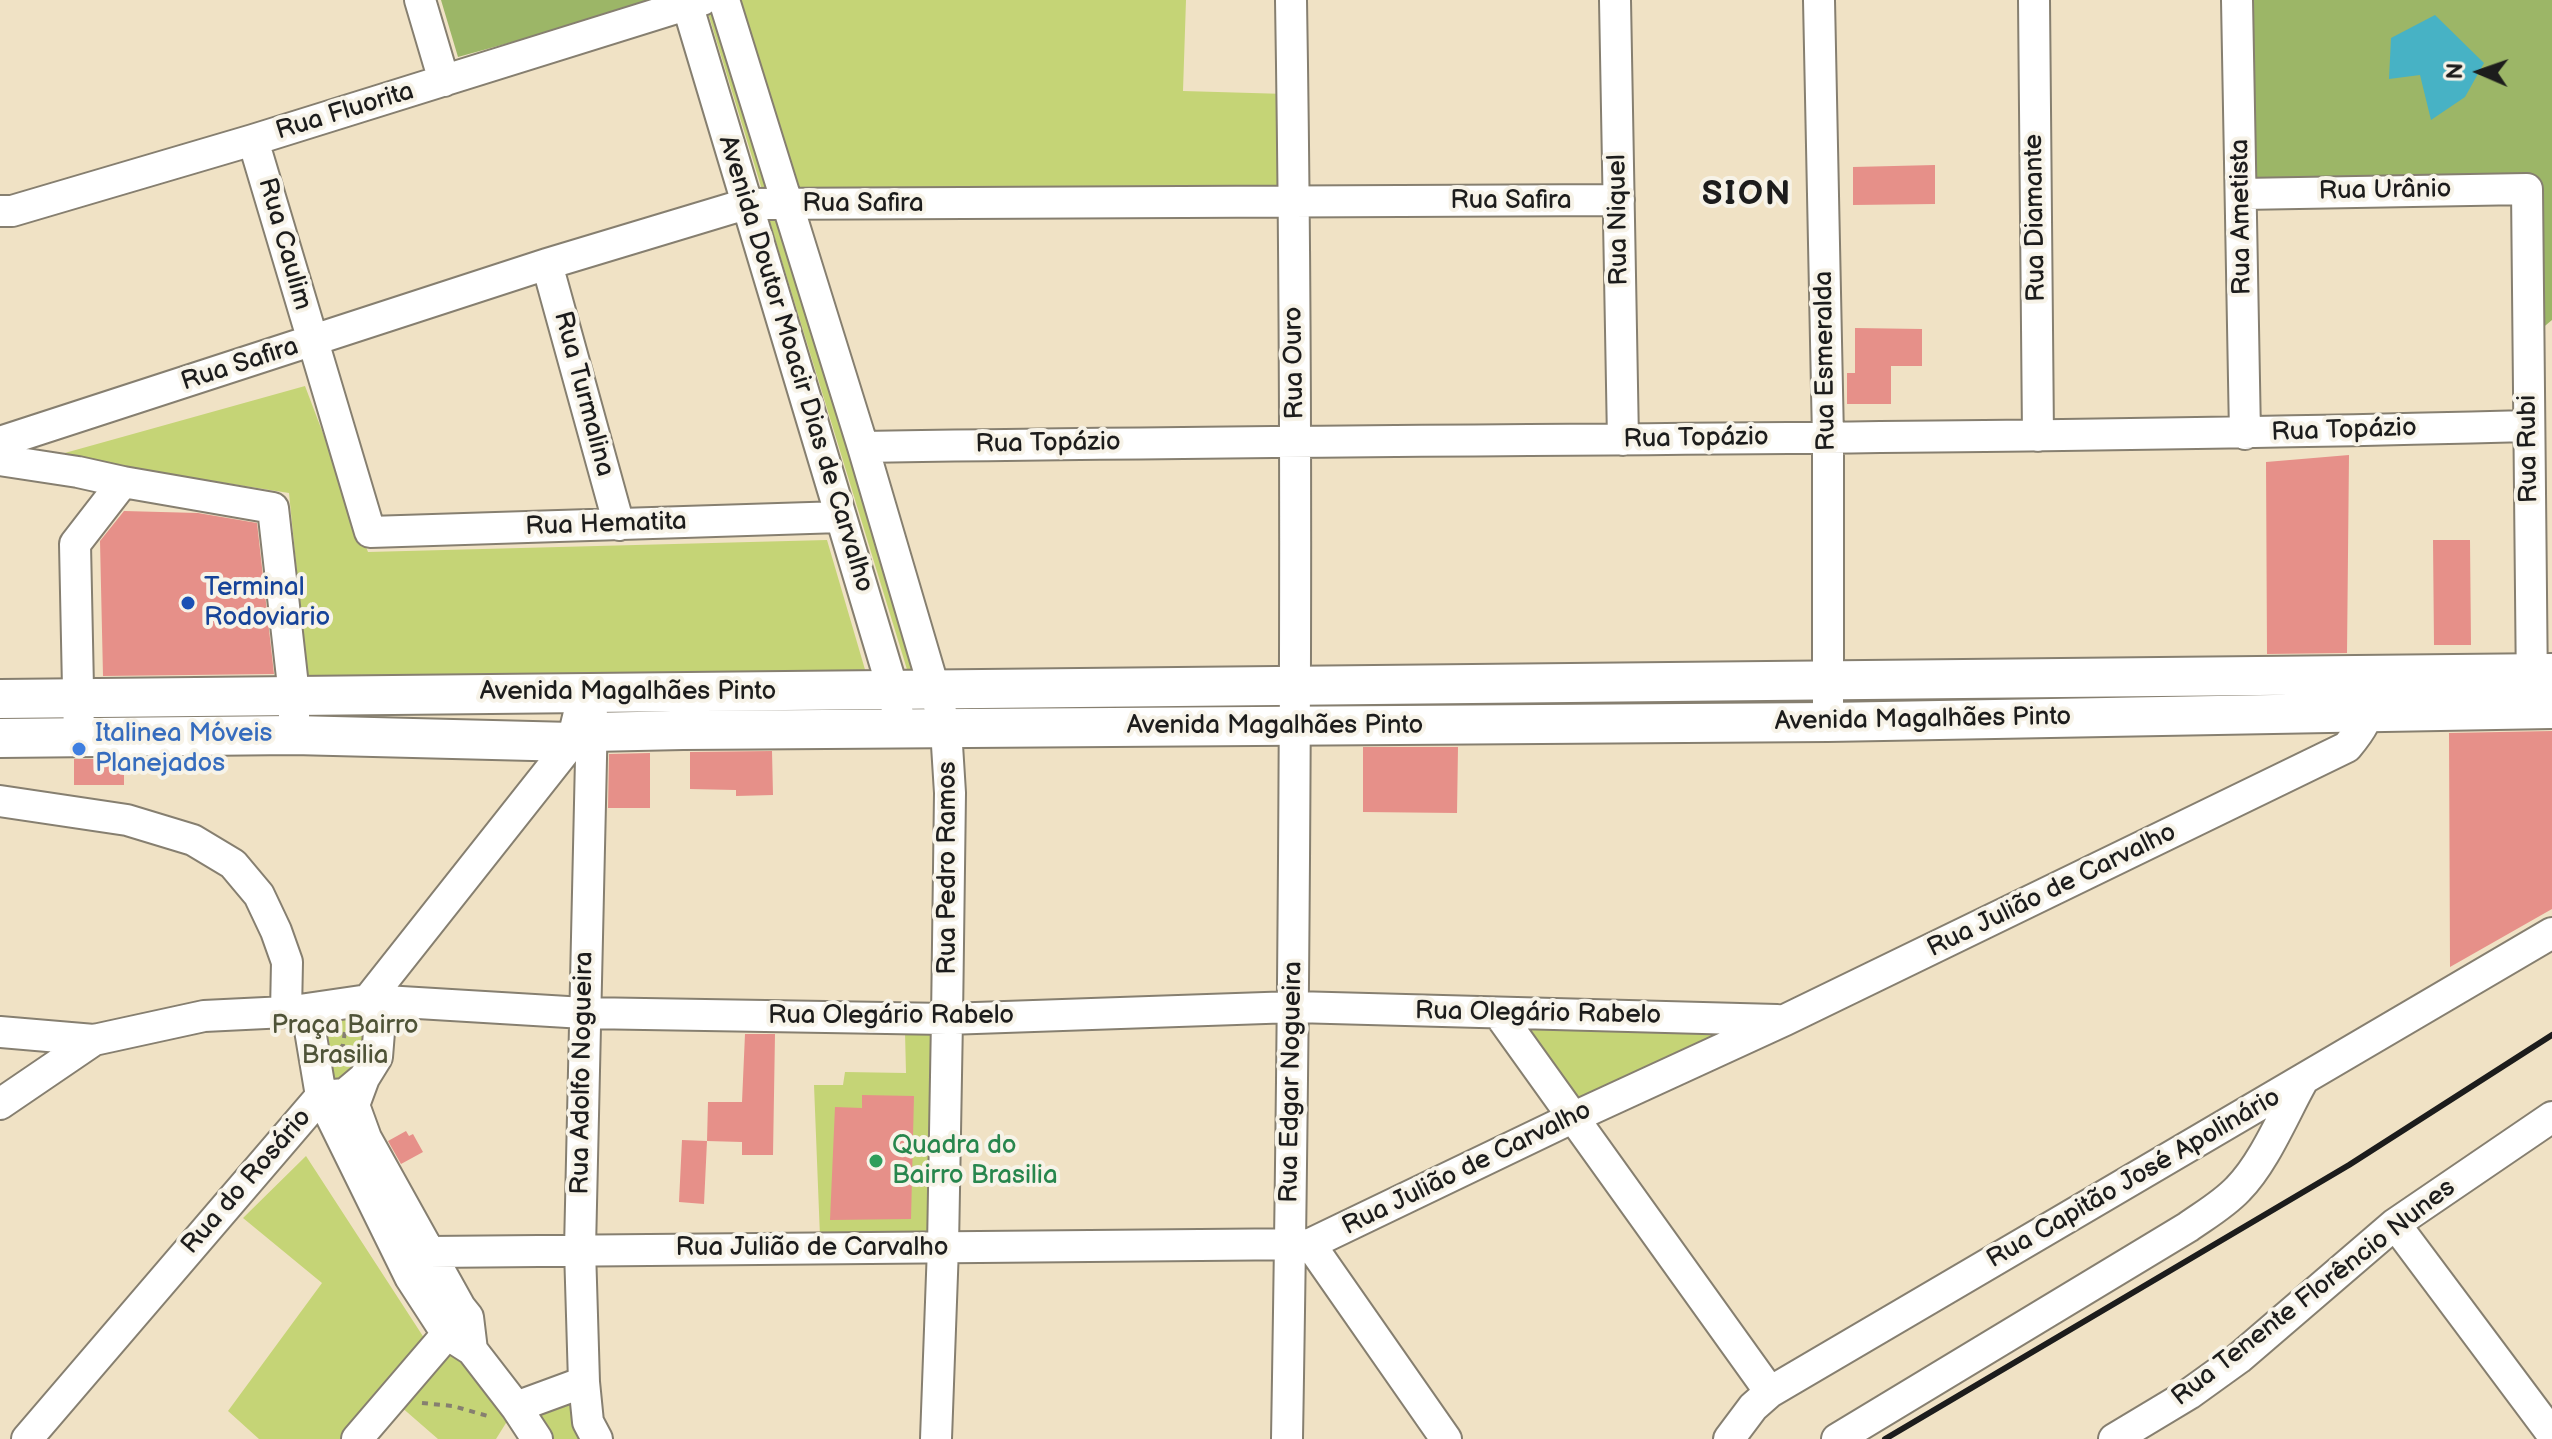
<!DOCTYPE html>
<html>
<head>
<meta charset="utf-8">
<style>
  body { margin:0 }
  #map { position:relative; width:2552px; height:1439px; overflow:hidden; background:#f0e2c5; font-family:"Balsamiq Sans",sans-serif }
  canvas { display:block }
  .north { position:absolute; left:2440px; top:32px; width:80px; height:80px; -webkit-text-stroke:6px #f7f3e8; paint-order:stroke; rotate:272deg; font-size:22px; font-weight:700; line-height:32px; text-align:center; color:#1c1c1c }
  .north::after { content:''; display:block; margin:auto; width:28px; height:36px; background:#1c1c1c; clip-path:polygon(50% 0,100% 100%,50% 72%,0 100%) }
</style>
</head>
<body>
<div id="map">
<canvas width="2552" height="1439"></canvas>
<div class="north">N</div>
</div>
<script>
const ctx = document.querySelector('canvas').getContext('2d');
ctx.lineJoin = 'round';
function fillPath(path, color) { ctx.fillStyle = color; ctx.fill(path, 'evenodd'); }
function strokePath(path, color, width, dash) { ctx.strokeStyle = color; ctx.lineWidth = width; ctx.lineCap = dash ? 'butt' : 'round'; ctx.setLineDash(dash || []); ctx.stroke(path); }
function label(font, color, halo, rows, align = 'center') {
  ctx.font = font + ' "Balsamiq Sans",sans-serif'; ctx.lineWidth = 8; ctx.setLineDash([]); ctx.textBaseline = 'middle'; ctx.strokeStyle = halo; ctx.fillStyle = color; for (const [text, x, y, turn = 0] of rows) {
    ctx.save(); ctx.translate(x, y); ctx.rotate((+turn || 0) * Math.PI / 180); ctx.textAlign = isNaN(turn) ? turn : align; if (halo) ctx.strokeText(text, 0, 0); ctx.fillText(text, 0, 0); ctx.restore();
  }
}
const green = new Path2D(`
  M704,0H716L774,189L763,193Z
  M734,0H1186L1183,91L1286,94V192L799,198Z
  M784,214L923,674L909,676L769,219Z
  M305,386L368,552L827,540L871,690L308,684L289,493L54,456Z
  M368,1000L377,1057L321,1096L304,1010Z
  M1499,1014L1785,1020L1572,1118Z
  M938,1029L932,1237H820L814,1085H843L845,1072L906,1073L905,1032Z
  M306,1156L428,1344L341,1439H259L228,1411L322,1283L243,1218Z
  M447,1334L516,1407L584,1382L599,1439H538L516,1407L496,1439H438L392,1399Z`);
const forest = new Path2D(`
  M441,0H664L458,57Z
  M2237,0H2552V320L2528,340L2527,189L2242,194Z`);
const water = new Path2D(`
  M2435,15L2484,63L2465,97L2431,120L2420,75L2389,79L2391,38Z`);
const building = new Path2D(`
  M1935,165V204L1853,205V167Z
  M1855,328L1922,329V366H1891V404H1847V373H1855Z
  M2349,455L2347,653L2267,654L2266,462Z
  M124,511L198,513L257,523L274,674L103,676L100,541Z
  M2433,540H2470L2471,645H2434Z
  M2552,731V909L2450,967L2449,733Z
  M1363,747H1458L1457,813L1363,812Z
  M772,751L773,795L736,796V790L690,789V752Z
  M650,753V808H608L609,754Z
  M74,759H124V785H74Z
  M745,1034H775L773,1155H742V1142L707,1141L708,1102H742Z
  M862,1095L914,1096L911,1219L830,1220L835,1107L862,1108Z
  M406,1131L409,1136L413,1134L423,1152L401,1164L388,1141Z
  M682,1140L707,1141L704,1204L679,1202Z`);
const path = new Path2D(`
  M340,1049L343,1045L345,1031
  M422,1403L453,1406L491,1417`);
const minor = new Path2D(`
  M420,0L444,81
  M686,0L893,690L901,729
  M724,0L863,447L946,729L950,793L947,1019L943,1247L936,1439
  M1615,0L1623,440
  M1819,0L1828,438V722
  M2034,0L2038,436
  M2237,0L2245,434
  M253,140L370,532L841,517
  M2242,194L2527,189L2532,693
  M0,211H12L253,140L702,0
  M547,264L619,525
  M0,442L547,264L746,204L1619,200
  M863,447C1418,438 1973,441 2528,426
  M0,460L78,472L123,482
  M79,737L75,544L123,482L273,508L294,695V735
  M0,801L127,820L193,840L233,864L259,895L276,931L287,962L286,1012L304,1010L310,1030L321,1096L410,1277L447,1334L472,1350L516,1407L537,1439
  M1499,1014L1770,1392
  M0,1032L94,1040L204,1016L286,1012L368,1000L584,1013L947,1019L1294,1007L1777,1020
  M364,1078L354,1105L366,1138L460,1307L468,1317L472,1350
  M0,1104L94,1040
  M2395,1224L2552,1434
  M1310,1244L1446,1439
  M429,1252L1310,1244L1572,1118L1785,1020L2347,747C2361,730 2370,717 2371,695
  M584,1382L588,1422L597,1439
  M516,1407L584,1382L580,1249L592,714
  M27,1439L321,1096L345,1094L364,1078L377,1057L379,1032L368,1000L572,742L584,692
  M357,1439L447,1334L456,1317
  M1287,1439C1295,959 1299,480 1291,0
  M1729,1439L1753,1407L1770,1392L2552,933
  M1837,1439L2188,1227C2205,1215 2224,1204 2238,1189C2264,1163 2284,1114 2302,1082
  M2114,1439L2189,1394L2239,1358L2395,1224L2552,1117`);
const major = new Path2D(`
  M0,699L2552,673
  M0,738L294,735L572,742L592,732L683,730L1828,722L2552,709`);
const rail = new Path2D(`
  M1885,1439L2349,1165L2552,1035`);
const markers = [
  [188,603,8,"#1a4fb4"],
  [79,749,8,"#3f7fe0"],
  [876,1161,8,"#2e9e5b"]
];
const streetNames = [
  ["Rua Fluorita",345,112,-17],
  ["Rua Urânio",2385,191,-1],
  ["Rua Safira",1511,201],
  ["Rua Safira",863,204],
  ["Rua Ametista",2242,217,-91],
  ["Rua Diamante",2036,218,-91],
  ["Rua Niquel",1619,220,-91],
  ["Rua Caulim",284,244,74],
  ["Rua Esmeralda",1826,361,-91],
  ["Rua Ouro",1295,363,-91],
  ["Avenida Doutor Moacir Dias de Carvalho",795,364,73],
  ["Rua Safira",240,365,-18],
  ["Rua Turmalina",583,394,75],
  ["Rua Topázio",2344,431,-2],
  ["Rua Topázio",1696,439,-1],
  ["Rua Topázio",1048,444,-1],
  ["Rua Rubi",2529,449,-91],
  ["Rua Hematita",606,525,-2],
  ["Avenida Magalhães Pinto",628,692],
  ["Avenida Magalhães Pinto",1923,720,-1],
  ["Avenida Magalhães Pinto",1275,726],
  ["Rua Pedro Ramos",948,868,-90],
  ["Rua Julião de Carvalho",2052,891,-26],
  ["Rua Olegário Rabelo",1538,1014,1],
  ["Rua Olegário Rabelo",891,1016],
  ["Rua Adolfo Nogueira",583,1073,-89],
  ["Rua Edgar Nogueira",1292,1082,-89],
  ["Rua Julião de Carvalho",1467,1169,-26],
  ["Rua Capitão José Apolinário",2134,1179,-30],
  ["Rua do Rosário",247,1182,-49],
  ["Rua Julião de Carvalho",812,1248],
  ["Rua Tenente Florêncio Nunes",2314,1293,-38]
];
const transitNames = [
  ["Terminal",204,588],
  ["Rodoviario",204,618]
];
const shopNames = [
  ["Italinea Móveis",95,734],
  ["Planejados",95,764]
];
const parkNames = [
  ["Praça Bairro",345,1026],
  ["Brasilia",345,1056]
];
const leisureNames = [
  ["Quadra do",892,1146],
  ["Bairro Brasilia",892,1176]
];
const districtNames = [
  ["SION",1747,195]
];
fillPath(green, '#c5d476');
fillPath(forest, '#9cb667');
fillPath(water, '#47b2c5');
fillPath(building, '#e69089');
strokePath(minor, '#867f70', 34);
strokePath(major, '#867f70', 42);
strokePath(path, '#867f70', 4, [6, 6]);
strokePath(minor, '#fff', 30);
strokePath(major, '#fff', 38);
strokePath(rail, '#1c1c1c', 6);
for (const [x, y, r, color] of markers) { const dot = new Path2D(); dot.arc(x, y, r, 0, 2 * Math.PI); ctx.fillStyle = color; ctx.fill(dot); strokePath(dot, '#f7f3e8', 3); }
label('26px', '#1c1c1c', '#f7f3e8', streetNames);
label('26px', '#164399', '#f7f3e8', transitNames, 'left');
label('26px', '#366cbe', '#f7f3e8', shopNames, 'left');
label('26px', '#4f5337', '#f7f3e8', parkNames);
label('26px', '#27864d', '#f7f3e8', leisureNames, 'left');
ctx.letterSpacing = '2px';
label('bold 34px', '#1c1c1c', '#f7f3e8', districtNames);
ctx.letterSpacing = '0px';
</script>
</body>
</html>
